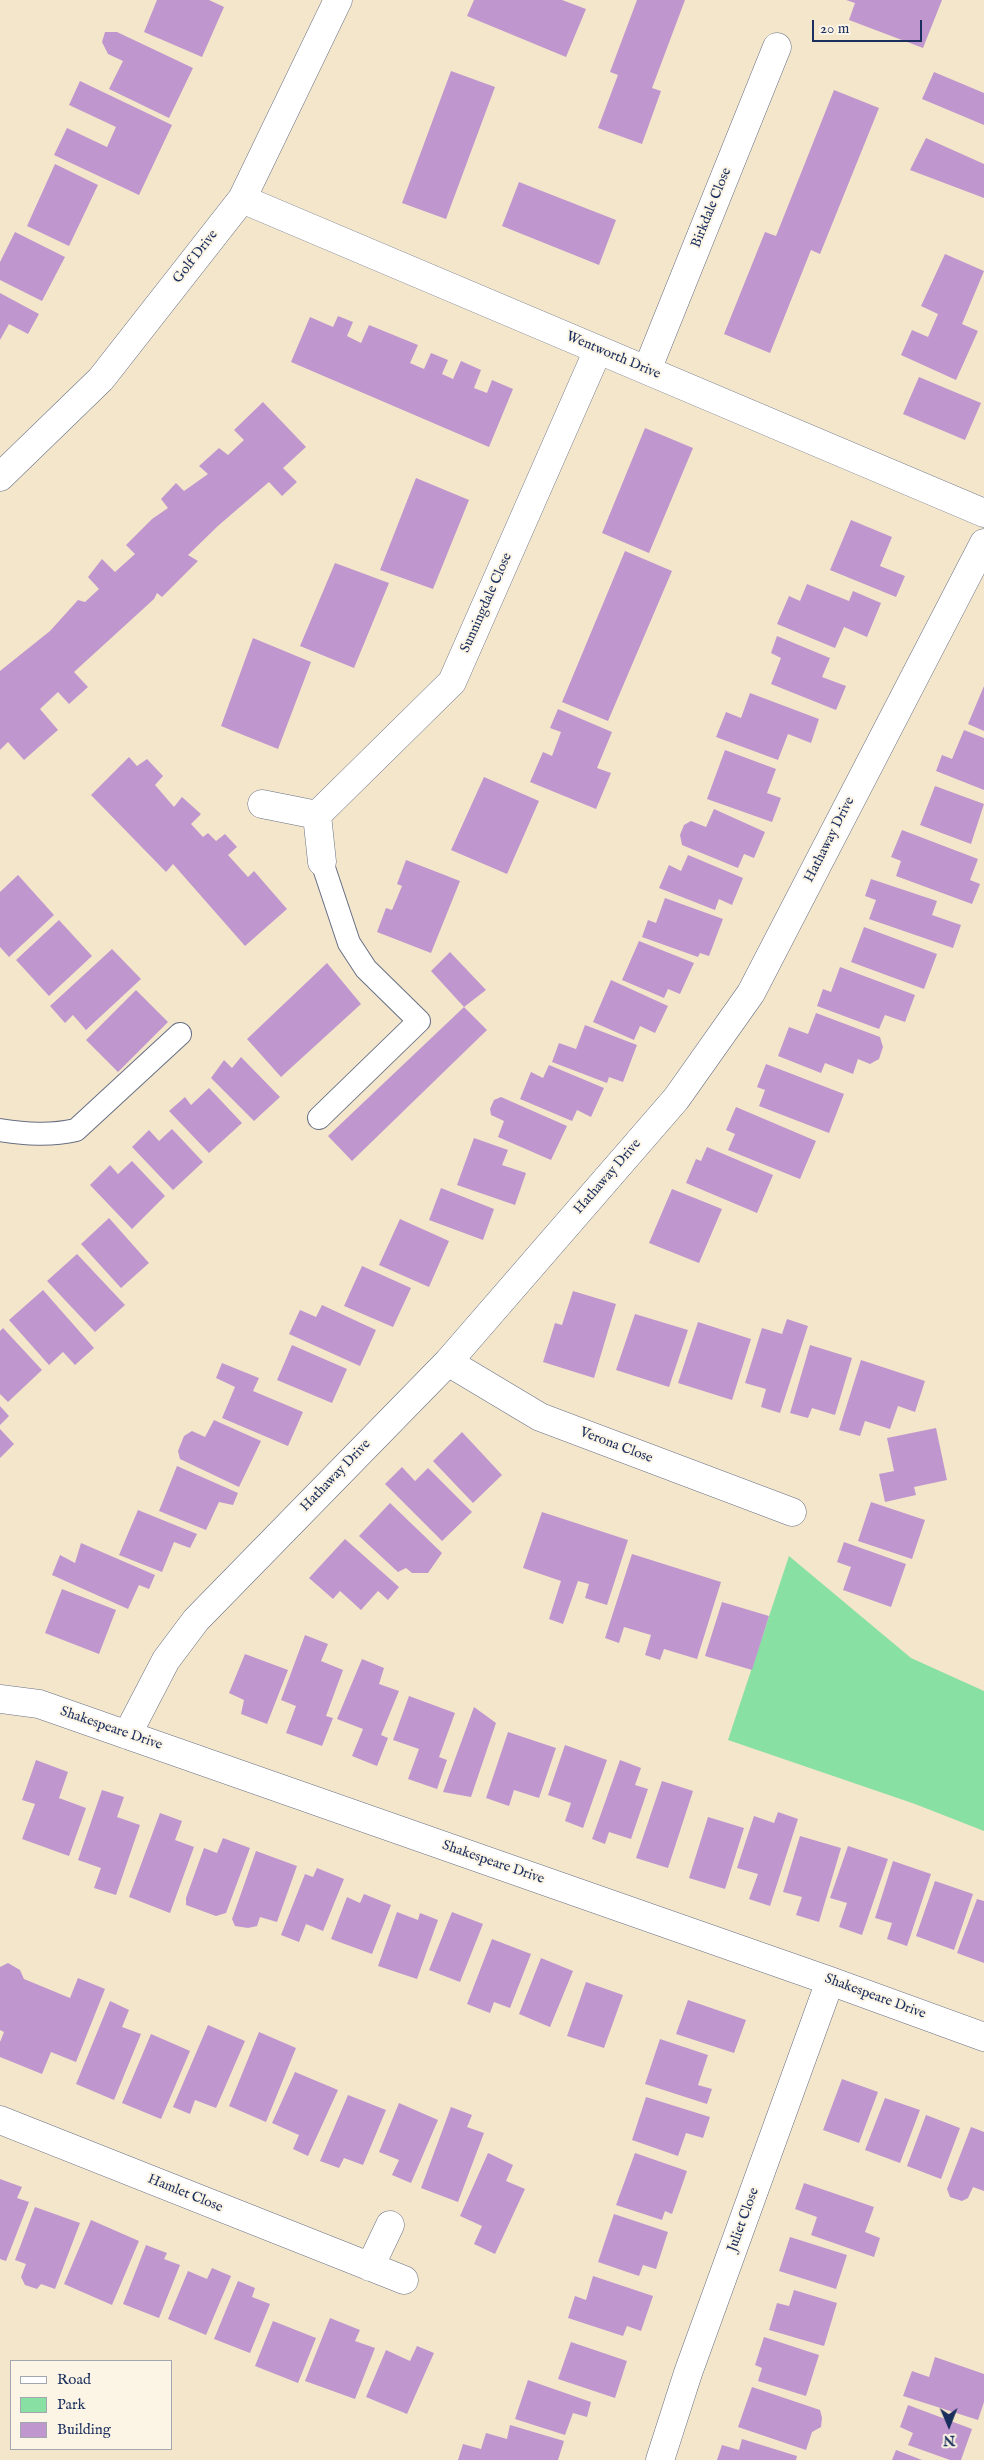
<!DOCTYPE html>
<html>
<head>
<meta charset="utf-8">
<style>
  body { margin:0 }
  #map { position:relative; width:984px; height:2460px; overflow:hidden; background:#f4e6cb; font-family:"IM FELL English",serif }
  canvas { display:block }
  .legend { position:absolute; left:10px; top:2360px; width:162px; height:90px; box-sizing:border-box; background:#fcf5e5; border:1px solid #a2a6af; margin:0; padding:6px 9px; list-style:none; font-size:15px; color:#1b2f5e }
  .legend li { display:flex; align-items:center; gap:10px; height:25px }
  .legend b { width:25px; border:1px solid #a2a6af }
  .north { position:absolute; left:924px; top:2400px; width:50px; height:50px; -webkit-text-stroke:4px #fcf5e5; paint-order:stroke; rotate:179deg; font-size:14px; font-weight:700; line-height:20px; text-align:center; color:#1b2f5e }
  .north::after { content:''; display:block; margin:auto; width:18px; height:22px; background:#1b2f5e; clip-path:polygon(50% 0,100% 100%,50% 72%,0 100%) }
  .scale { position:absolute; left:812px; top:20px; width:110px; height:22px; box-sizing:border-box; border:2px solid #1b2f5e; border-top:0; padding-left:6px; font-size:15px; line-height:18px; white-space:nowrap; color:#1b2f5e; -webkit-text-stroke:4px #fcf5e5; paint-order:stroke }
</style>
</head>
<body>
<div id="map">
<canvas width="984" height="2460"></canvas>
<ul class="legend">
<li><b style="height:6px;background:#fff"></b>Road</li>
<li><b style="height:14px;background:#89e0a3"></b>Park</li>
<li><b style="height:14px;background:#bf97ce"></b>Building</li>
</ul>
<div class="north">N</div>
<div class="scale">20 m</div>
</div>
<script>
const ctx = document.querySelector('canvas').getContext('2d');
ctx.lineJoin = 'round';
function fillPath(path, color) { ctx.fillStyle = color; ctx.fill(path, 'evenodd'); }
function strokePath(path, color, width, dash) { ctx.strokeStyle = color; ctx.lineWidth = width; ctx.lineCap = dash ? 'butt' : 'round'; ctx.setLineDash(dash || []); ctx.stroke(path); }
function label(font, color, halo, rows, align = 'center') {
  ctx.font = font + ' "IM FELL English",serif'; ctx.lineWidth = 4; ctx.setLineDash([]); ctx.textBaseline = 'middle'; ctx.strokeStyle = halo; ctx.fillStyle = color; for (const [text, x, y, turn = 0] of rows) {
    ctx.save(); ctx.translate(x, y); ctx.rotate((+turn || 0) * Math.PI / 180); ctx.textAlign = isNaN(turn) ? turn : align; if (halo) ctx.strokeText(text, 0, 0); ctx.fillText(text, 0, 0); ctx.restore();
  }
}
const green = new Path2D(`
  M789,1556L911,1658L984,1691V1831L915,1804L728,1740Z`);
const building = new Path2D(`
  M157,0H209L224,7L202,57L144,32Z
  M474,0H562L586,9L566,57L467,16Z
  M637,0H685L652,88L661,91L642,144L598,128L618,75L610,72Z
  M846,0H942L923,48L849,20L855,3Z
  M105,32H117L193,68L169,118L109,89L123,61L108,54L102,42Z
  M451,71L495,87L446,219L402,203Z
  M934,72L984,93V125L922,99Z
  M80,81L172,125L139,195L54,155L67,128L107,147L116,127L69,105Z
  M834,90L879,108L820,254L811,250L770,353L724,334L765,232L776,236Z
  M926,138L984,164V198L910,170Z
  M55,164L98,185L69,246L27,226Z
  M519,182L616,220L599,265L502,226Z
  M15,232L65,257L42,301L0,280V262Z
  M945,254L984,271L962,324L978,331L956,380L901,355L912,330L928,337L938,314L921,306Z
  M0,293L39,314L28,334L9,324L0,340Z
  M338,316L353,322L347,336L361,343L369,325L418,345L410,363L424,369L431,353L448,360L442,374L453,379L461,361L481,370L474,388L487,393L492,380L513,389L489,447L291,362L310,317L333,327Z
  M919,377L981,403L965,440L903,414Z
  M263,402L306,447L283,468L297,482L282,496L269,482L219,525L188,555L198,561L162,597L157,593L154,599L74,672L88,687L69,704L58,692L40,709L58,730L24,760L8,742L0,750V671L50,631L78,600L85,602L99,589L88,577L102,559L115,572L135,554L126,545L152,519L168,508L161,499L176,483L184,491L208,474L199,466L219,448L228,455L244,440L234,430Z
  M645,428L693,448L649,553L602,533Z
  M416,478L469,500L433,589L380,570Z
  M851,520L892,537L880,566L905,576L896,597L830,570Z
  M625,551L672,571L608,721L562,702Z
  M335,563L389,583L354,668L300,646Z
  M807,584L849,601L853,591L881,603L867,637L844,627L835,648L777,624L789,596L800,601Z
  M777,636L830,658L822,677L846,686L836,710L771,684L781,658L771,653Z
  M253,638L311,662L278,749L221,726Z
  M984,686V731L968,724Z
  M750,693L819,719L811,743L788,734L778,760L716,737L726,712L741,718Z
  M558,709L612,732L597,768L611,773L596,809L530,782L543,752L552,756L561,732L550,728Z
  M964,730L984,738V790L936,771L942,755L952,759Z
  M725,750L776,769L767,793L781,798L772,822L707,799Z
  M129,757L137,766L147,759L163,776L155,785L174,807L182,797L201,814L191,824L203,837L208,833L216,841L225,834L237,847L228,855L248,877L254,871L287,909L245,946L173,864L166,872L91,795Z
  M484,777L539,801L507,874L451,850Z
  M935,786L984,804L971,844L920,825Z
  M714,809L765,832L754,858L744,854L738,868L682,845L680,835L684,825L691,821L706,827Z
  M902,830L978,859L970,880L980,884L972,904L896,876L901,861L891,857Z
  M688,855L743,878L732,905L719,899L715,910L659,888L669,865L681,871Z
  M406,860L460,881L431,953L377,932L386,908L392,910L402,886L397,884Z
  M18,875L54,915L9,957L0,947V892Z
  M871,879L937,901L932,915L961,925L953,948L869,919L876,900L865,896Z
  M665,898L723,919L709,956L700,953L698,957L642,937L648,920L656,923Z
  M59,920L92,956L49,996L16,960Z
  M864,927L937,954L924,989L851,962Z
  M639,941L694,963L680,994L668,989L664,998L622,980Z
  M112,949L141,979L86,1030L73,1015L65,1023L50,1006Z
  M450,952L486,990L464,1007L487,1030L352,1161L328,1136L464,1007L431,971Z
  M327,963L361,1004L281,1077L247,1039Z
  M840,967L915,995L905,1022L885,1015L879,1029L817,1006L823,989L831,992Z
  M611,980L668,1006L655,1033L640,1026L634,1040L593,1022Z
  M136,990L168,1022L118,1072L86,1040Z
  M816,1013L880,1037L883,1047L879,1059L870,1064L858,1059L853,1074L825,1063L821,1073L778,1056L789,1027L808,1034Z
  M585,1025L637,1045L623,1082L609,1077L607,1083L552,1062L559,1043L576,1049Z
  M241,1057L280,1097L254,1121L211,1078L224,1060L232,1068Z
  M766,1064L844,1094L829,1133L759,1106L765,1090L757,1087Z
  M549,1065L604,1088L591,1117L577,1110L572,1121L520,1099L531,1072L543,1078Z
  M209,1088L242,1123L209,1153L169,1111L185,1097L191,1105Z
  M501,1097L567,1126L551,1160L498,1137L504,1121L491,1115L490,1109L494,1100Z
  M736,1107L816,1141L800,1179L728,1150L735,1134L726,1130Z
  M172,1129L203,1162L173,1190L132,1147L149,1130L159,1141Z
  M474,1138L508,1150L502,1165L526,1173L515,1205L457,1185Z
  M707,1147L773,1175L757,1213L686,1183L696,1159L701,1161Z
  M132,1161L165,1196L132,1229L90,1185L110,1165L118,1174Z
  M441,1188L494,1209L483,1240L429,1220Z
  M672,1189L722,1209L699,1263L649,1243Z
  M109,1218L149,1263L121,1288L81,1244Z
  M400,1219L449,1241L429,1287L379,1265Z
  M77,1254L125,1305L95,1332L47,1281Z
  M362,1266L411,1288L393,1327L344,1306Z
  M43,1290L94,1348L75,1365L63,1352L49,1365L9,1320Z
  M573,1291L616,1304L594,1378L543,1362L555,1323L562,1325Z
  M322,1305L376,1330L360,1366L289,1334L300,1310L316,1317Z
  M635,1314L688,1330L669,1387L616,1370Z
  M787,1319L808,1326L780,1413L761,1407L766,1389L745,1383L762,1328L782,1334Z
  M698,1322L751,1339L732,1400L678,1383Z
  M3,1328L42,1370L8,1402L0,1394V1331Z
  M292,1345L347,1369L332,1403L277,1380Z
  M810,1345L852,1358L835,1415L812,1408L808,1418L790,1413Z
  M861,1360L925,1381L915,1412L898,1406L890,1429L865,1421L860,1436L839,1430Z
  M222,1363L259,1378L253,1391L303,1412L288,1446L222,1418L235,1387L216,1378Z
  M0,1406L9,1416L0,1425Z
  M214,1420L261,1441L239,1487L180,1459L178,1451L184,1436L192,1431L205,1437Z
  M936,1428L947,1480L914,1487L916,1495L885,1502L879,1474L894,1471L887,1438Z
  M0,1429L14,1444L0,1458Z
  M462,1432L502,1475L473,1503L433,1461Z
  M177,1466L238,1493L233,1505L219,1502L206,1530L159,1511Z
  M402,1467L415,1481L428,1468L472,1512L442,1541L385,1484Z
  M871,1502L925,1520L912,1559L858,1541Z
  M390,1503L442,1553L428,1573H412L406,1568L398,1572L359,1536Z
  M138,1510L197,1534L190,1548L174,1542L162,1572L119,1555Z
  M542,1512L628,1540L607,1605L585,1598L589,1584L578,1581L563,1624L549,1619L561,1581L523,1568Z
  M345,1539L399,1587L388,1600L378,1591L361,1610L340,1591L333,1599L309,1578Z
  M844,1542L906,1564L891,1607L843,1590L851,1567L837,1562Z
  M81,1543L155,1575L149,1589L139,1585L128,1609L52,1575L60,1555L75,1563Z
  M632,1554L721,1582L697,1659L664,1649L660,1660L645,1655L651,1635L624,1627L619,1643L605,1638Z
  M62,1589L116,1610L99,1654L45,1633Z
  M722,1602L769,1616L752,1670L705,1656Z
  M305,1635L328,1644L321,1661L343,1670L326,1716L333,1718L322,1746L286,1733L296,1706L281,1700Z
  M245,1654L288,1670L267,1724L241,1714L244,1700L229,1693Z
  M362,1659L384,1668L379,1684L399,1691L381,1735L388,1738L377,1766L352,1756L363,1729L337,1719Z
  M409,1696L455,1713L439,1757L447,1760L437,1789L408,1779L419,1749L393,1740Z
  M474,1707L496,1723L471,1797L443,1792Z
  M508,1732L556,1748L539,1798L514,1790L509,1806L486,1798Z
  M565,1745L607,1760L583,1828L565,1821L571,1803L548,1795Z
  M36,1760L68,1772L59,1798L86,1808L69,1856L22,1839L35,1804L22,1800Z
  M620,1760L641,1768L635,1785L648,1789L631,1839L609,1832L605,1844L592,1839Z
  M662,1781L693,1791L668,1868L636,1858Z
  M102,1790L124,1797L117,1817L140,1825L116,1895L94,1888L101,1868L78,1860Z
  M778,1812L798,1819L770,1906L749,1899L758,1874L737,1868L754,1816L774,1823Z
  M160,1813L182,1821L175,1840L194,1847L170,1913L129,1897Z
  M708,1817L744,1828L725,1889L689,1878Z
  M800,1836L841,1848L819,1922L796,1915L802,1897L783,1892Z
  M223,1838L250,1848L226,1913L216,1916L186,1905V1898L204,1848L217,1853Z
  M848,1846L888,1859L862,1935L839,1927L847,1903L830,1898Z
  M256,1851L297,1866L277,1922L260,1917L257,1926L248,1928L235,1926L232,1919Z
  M893,1861L931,1874L907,1946L887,1939L892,1923L875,1918Z
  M317,1868L344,1879L323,1931L306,1924L299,1942L281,1935L305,1874L313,1877Z
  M935,1881L973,1894L954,1950L916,1936Z
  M364,1894L391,1905L372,1954L331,1939L347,1897L360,1903Z
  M977,1899L984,1901V1963L957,1953Z
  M397,1912L418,1920L420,1913L438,1920L417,1979L378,1966Z
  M452,1912L483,1924L460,1982L429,1970Z
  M492,1939L531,1954L510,2008L494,2002L490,2013L467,2004Z
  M541,1958L573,1971L550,2027L519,2014Z
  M8,1963L20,1970L24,1979L70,1998L78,1978L105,1989L76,2062L51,2052L42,2074L0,2057V2042L4,2032L0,2030V1967Z
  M586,1982L623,1995L604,2048L567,2036Z
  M688,2000L746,2020L734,2053L676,2034Z
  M110,2001L129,2010L122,2027L141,2034L114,2100L76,2084Z
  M208,2025L245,2041L216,2108L195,2100L190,2114L173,2107Z
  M259,2032L296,2048L266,2122L229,2106Z
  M151,2034L190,2051L161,2119L122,2103Z
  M660,2039L708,2055L698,2085L712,2089L707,2104L645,2084Z
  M295,2072L338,2090L308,2156L293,2149L299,2135L272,2123Z
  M842,2079L878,2092L859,2143L823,2130Z
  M348,2095L386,2110L363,2165L344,2158L339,2168L320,2161Z
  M646,2097L710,2117L703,2138L686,2133L678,2156L632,2140Z
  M885,2098L920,2110L900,2163L865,2150Z
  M399,2103L438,2120L411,2183L392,2175L399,2160L379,2152Z
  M451,2107L472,2115L467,2127L484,2133L458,2202L421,2188Z
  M926,2115L960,2128L941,2179L907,2166Z
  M971,2127L984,2132V2191L973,2187L968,2198L962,2201L950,2197L947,2189Z
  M488,2153L513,2165L506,2181L525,2189L495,2254L474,2244L482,2226L460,2216Z
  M635,2153L687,2171L672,2214L665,2211L662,2220L616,2205Z
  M0,2179L22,2187L17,2198L29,2202L6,2261L0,2259Z
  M804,2183L874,2207L865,2232L880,2238L874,2257L811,2235L817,2217L795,2209Z
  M35,2207L80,2223L55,2289L41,2284L37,2289L25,2285L21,2277L26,2264L15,2260Z
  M614,2214L668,2232L656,2269L643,2265L639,2276L598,2262Z
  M91,2220L139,2241L112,2305L64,2284Z
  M790,2237L847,2255L836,2289L779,2271Z
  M146,2245L167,2253L164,2259L180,2265L159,2318L123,2304Z
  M212,2268L231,2276L206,2335L168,2319L188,2271L207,2279Z
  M593,2276L653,2296L641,2331L627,2326L623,2336L568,2318L575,2296L586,2300Z
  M238,2281L255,2288L252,2297L270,2304L250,2353L214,2339Z
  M794,2290L837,2303L824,2346L769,2330L777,2303L789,2306Z
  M330,2318L360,2330L355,2341L375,2348L355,2399L305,2381Z
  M273,2321L316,2338L298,2383L255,2366Z
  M764,2337L819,2355L806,2396L758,2381L762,2368L755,2365Z
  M571,2342L627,2361L615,2398L558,2379Z
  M417,2346L434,2353L407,2414L366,2397L386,2350L410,2361Z
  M935,2357L984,2374V2402L978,2420L903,2396L912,2371L929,2377Z
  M528,2380L591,2402L587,2417L573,2413L565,2435L515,2419Z
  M752,2387L820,2410L822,2418L821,2427L812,2432L806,2450L738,2427Z
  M908,2405L972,2429L961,2460H950L908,2445L913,2433L900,2427Z
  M510,2425L564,2441L558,2460H458L463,2444L481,2449L486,2433L507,2439Z
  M742,2439L797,2456L796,2460H717L722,2445L739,2450Z
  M896,2450L922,2460H892Z`);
const service = new Path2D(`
  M319,1118L419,1021L366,969L349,943L322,862
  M0,1130C26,1134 50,1136 76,1130L180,1034`);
const minor = new Path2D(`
  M242,199L984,513
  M647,370L777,47
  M0,477L101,379L242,199L338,0
  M262,804L317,815L322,862
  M317,815L452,682L598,350
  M448,1362L540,1417L792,1512
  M0,1699L39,1704L830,1981L984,2037
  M127,1735L166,1660L196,1620L448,1362L676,1099L751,993L984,543
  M0,2120L404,2280
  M370,2267L390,2225
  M660,2460L688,2373L830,1981`);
const streetNames = [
  ["Birkdale Close",712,208,-68],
  ["Golf Drive",196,257,-52],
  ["Wentworth Drive",613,356,23],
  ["Sunningdale Close",487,603,-66],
  ["Hathaway Drive",830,840,-63],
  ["Hathaway Drive",608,1177,-49],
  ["Verona Close",616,1446,21],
  ["Hathaway Drive",336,1476,-46],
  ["Shakespeare Drive",111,1729,19],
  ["Shakespeare Drive",493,1863,19],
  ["Shakespeare Drive",875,1997,20],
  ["Hamlet Close",185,2194,22],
  ["Juliet Close",744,2220,-70]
];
fillPath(green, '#89e0a3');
fillPath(building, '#bf97ce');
strokePath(service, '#676f84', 24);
strokePath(minor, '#676f84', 29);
strokePath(service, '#fff', 22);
strokePath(minor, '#fff', 28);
label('14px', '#1b2f5e', '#fcf5e5', streetNames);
</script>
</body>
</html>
